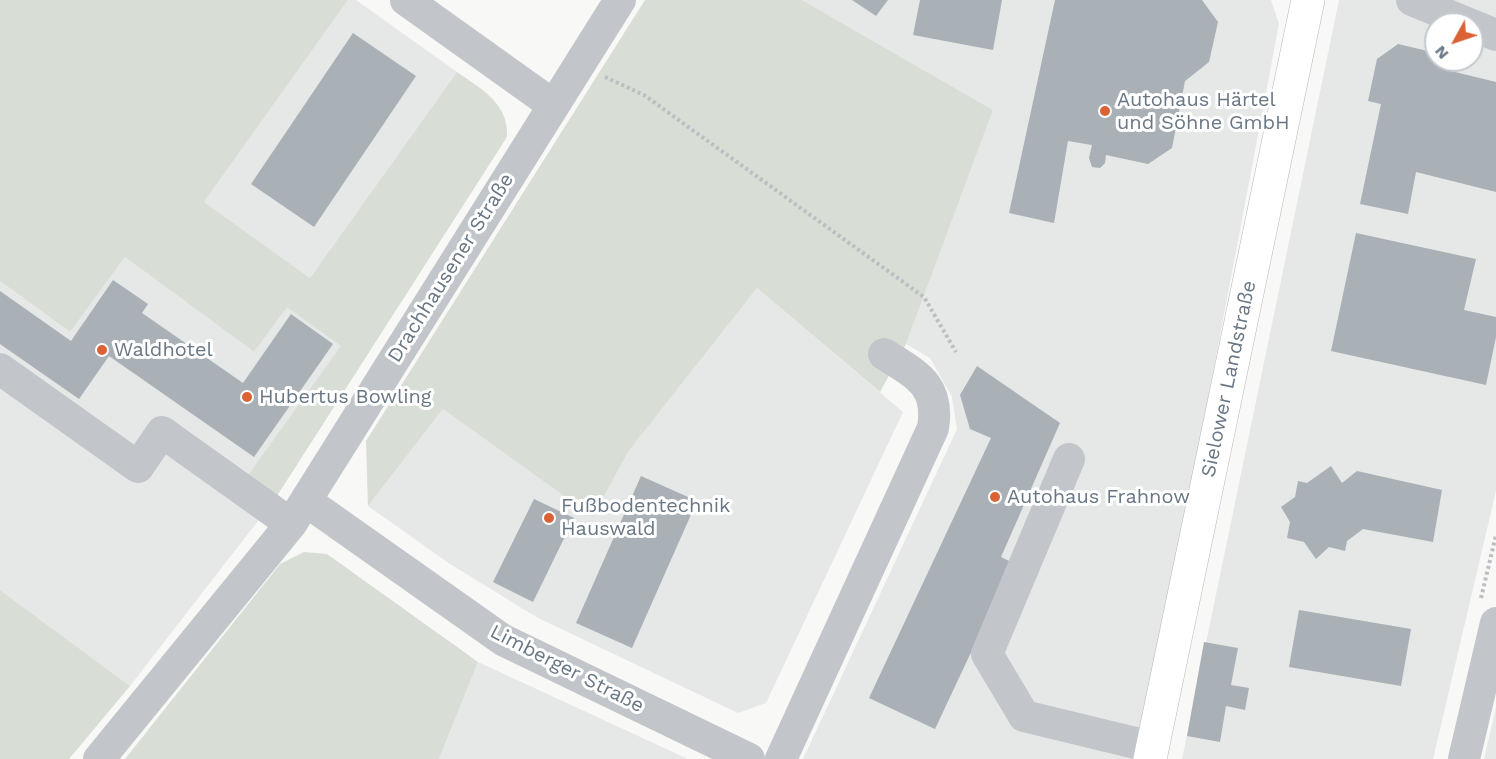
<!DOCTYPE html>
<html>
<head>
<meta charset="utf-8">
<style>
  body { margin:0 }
  #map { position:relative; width:1496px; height:759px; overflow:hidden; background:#f8f8f6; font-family:"Work Sans",sans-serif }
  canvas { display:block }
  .north { position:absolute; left:1424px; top:12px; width:60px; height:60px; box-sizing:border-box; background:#fff; border:2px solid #c3c9ce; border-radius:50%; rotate:230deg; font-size:16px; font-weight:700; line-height:24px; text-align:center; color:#697785 }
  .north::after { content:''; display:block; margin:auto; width:21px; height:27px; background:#da6234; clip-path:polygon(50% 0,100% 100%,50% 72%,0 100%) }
</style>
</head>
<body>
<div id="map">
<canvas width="1496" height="759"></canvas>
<div class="north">N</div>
</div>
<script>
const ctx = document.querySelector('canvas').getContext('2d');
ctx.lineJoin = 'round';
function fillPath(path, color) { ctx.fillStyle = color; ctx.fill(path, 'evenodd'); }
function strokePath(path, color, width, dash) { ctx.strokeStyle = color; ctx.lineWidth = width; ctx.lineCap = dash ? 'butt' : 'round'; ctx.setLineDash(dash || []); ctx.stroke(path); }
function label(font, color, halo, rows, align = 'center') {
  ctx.font = font + ' "Work Sans",sans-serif'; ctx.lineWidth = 6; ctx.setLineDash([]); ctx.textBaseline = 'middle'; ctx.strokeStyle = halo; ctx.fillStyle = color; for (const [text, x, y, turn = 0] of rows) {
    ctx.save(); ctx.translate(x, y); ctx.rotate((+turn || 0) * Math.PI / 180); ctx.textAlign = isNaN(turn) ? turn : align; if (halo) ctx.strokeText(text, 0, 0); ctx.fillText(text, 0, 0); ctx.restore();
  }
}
const built = new Path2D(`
  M348,0H356L457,72L310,278L204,202Z
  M802,0H1271L1279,24L1190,494L1134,759H803L957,429L952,397L930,358L906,344L993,110Z
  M1339,0H1496V491L1433,759H1182ZM1436,24H1472V60H1436Z
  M125,257L254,352L287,306L342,346L247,477L275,499L130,686L0,590V281L70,332Z
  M757,288L903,412L766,703L738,713L538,618L450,564L368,506L443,409L593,517L628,452Z
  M478,662L688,759H439Z
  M1496,707V759H1484Z`);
const green = new Path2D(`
  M0,0H348L204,202L310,278L457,72C481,89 509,103 507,137L275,499L246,478L341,346L287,307L254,352L125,257L70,332L0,281Z
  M645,0H802L993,110L906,344L880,392L757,288L628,452L593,517L443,409L368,506L366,441Z
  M304,552L327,554L478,662L439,759H125L280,564Z
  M0,590L130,686L69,759H0Z`);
const building = new Path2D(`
  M852,0H888L876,16Z
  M920,0H1002L993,50L913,35Z
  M1055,0H1202L1218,22L1209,62L1185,81L1172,148L1148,164L1106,155L1105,163L1100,168L1092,167L1089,158L1092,145L1068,141L1054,223L1009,213Z
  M353,33L416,76L314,227L251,184Z
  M1398,44L1436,53V60H1454L1451,71L1496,82V192L1416,172L1408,214L1360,204L1381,104L1368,101L1377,59Z
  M1356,233L1476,259L1464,310L1496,317V337L1486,385L1331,351Z
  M113,280L148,304L142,313L243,383L291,314L333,344L254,457L109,356L79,399L0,344V291L71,341Z
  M977,366L1060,423L1001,557L1013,563L935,729L869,698L991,438L970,429L960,395Z
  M1331,466L1342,483L1357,471L1442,490L1433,542L1363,529L1347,541L1345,551L1329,547L1316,559L1304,542L1287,538L1290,522L1281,507L1295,497L1298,481L1307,483Z
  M641,476L697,501L632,648L576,623Z
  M534,499L574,518L533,602L493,582Z
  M1299,610L1411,629L1401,686L1289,667Z
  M1204,642L1238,648L1231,685L1249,688L1245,710L1226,706L1220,742L1187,736Z`);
const path = new Path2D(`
  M605,77L644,95L924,297L956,352
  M1481,598L1496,535`);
const minor = new Path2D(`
  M406,0L553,105
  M1412,0L1469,24
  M1472,25L1496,35
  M0,369L138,467L162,432L291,524
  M1069,459L987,654L1024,716L1152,747
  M306,501L503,640L749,759
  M99,759L291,524L620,0
  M781,759L933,428C940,385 917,375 884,354
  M1464,759L1496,623`);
const major = new Path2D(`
  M1150,759L1308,0`);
const markers = [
  [1105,111,6,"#da6234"],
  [102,350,6,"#da6234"],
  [247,397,6,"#da6234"],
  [995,497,6,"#da6234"],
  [549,518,6,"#da6234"]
];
const poiNames = [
  ["Autohaus Härtel",1117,100],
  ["und Söhne GmbH",1117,123],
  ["Waldhotel",114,350],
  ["Hubertus Bowling",259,397],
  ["Autohaus Frahnow",1007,497],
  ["Fußbodentechnik",561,506],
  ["Hauswald",561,529]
];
const streetNames = [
  ["Drachhausener Straße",451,268,-58],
  ["Sielower Landstraße",1229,379,-78],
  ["Limberger Straße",567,669,27]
];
fillPath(built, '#e6e7e7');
fillPath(green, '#d8ddd5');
fillPath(building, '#a9b0b6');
strokePath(major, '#b5b9bd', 34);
strokePath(path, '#bcbec1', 4, [3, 3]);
strokePath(minor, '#c2c5c9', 32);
strokePath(major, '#fff', 33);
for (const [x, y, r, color] of markers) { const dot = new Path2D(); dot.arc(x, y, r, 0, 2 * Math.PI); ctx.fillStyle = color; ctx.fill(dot); strokePath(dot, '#fff', 2); }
label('20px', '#697785', '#fff', poiNames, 'left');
label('20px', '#697785', '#fff', streetNames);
</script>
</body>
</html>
